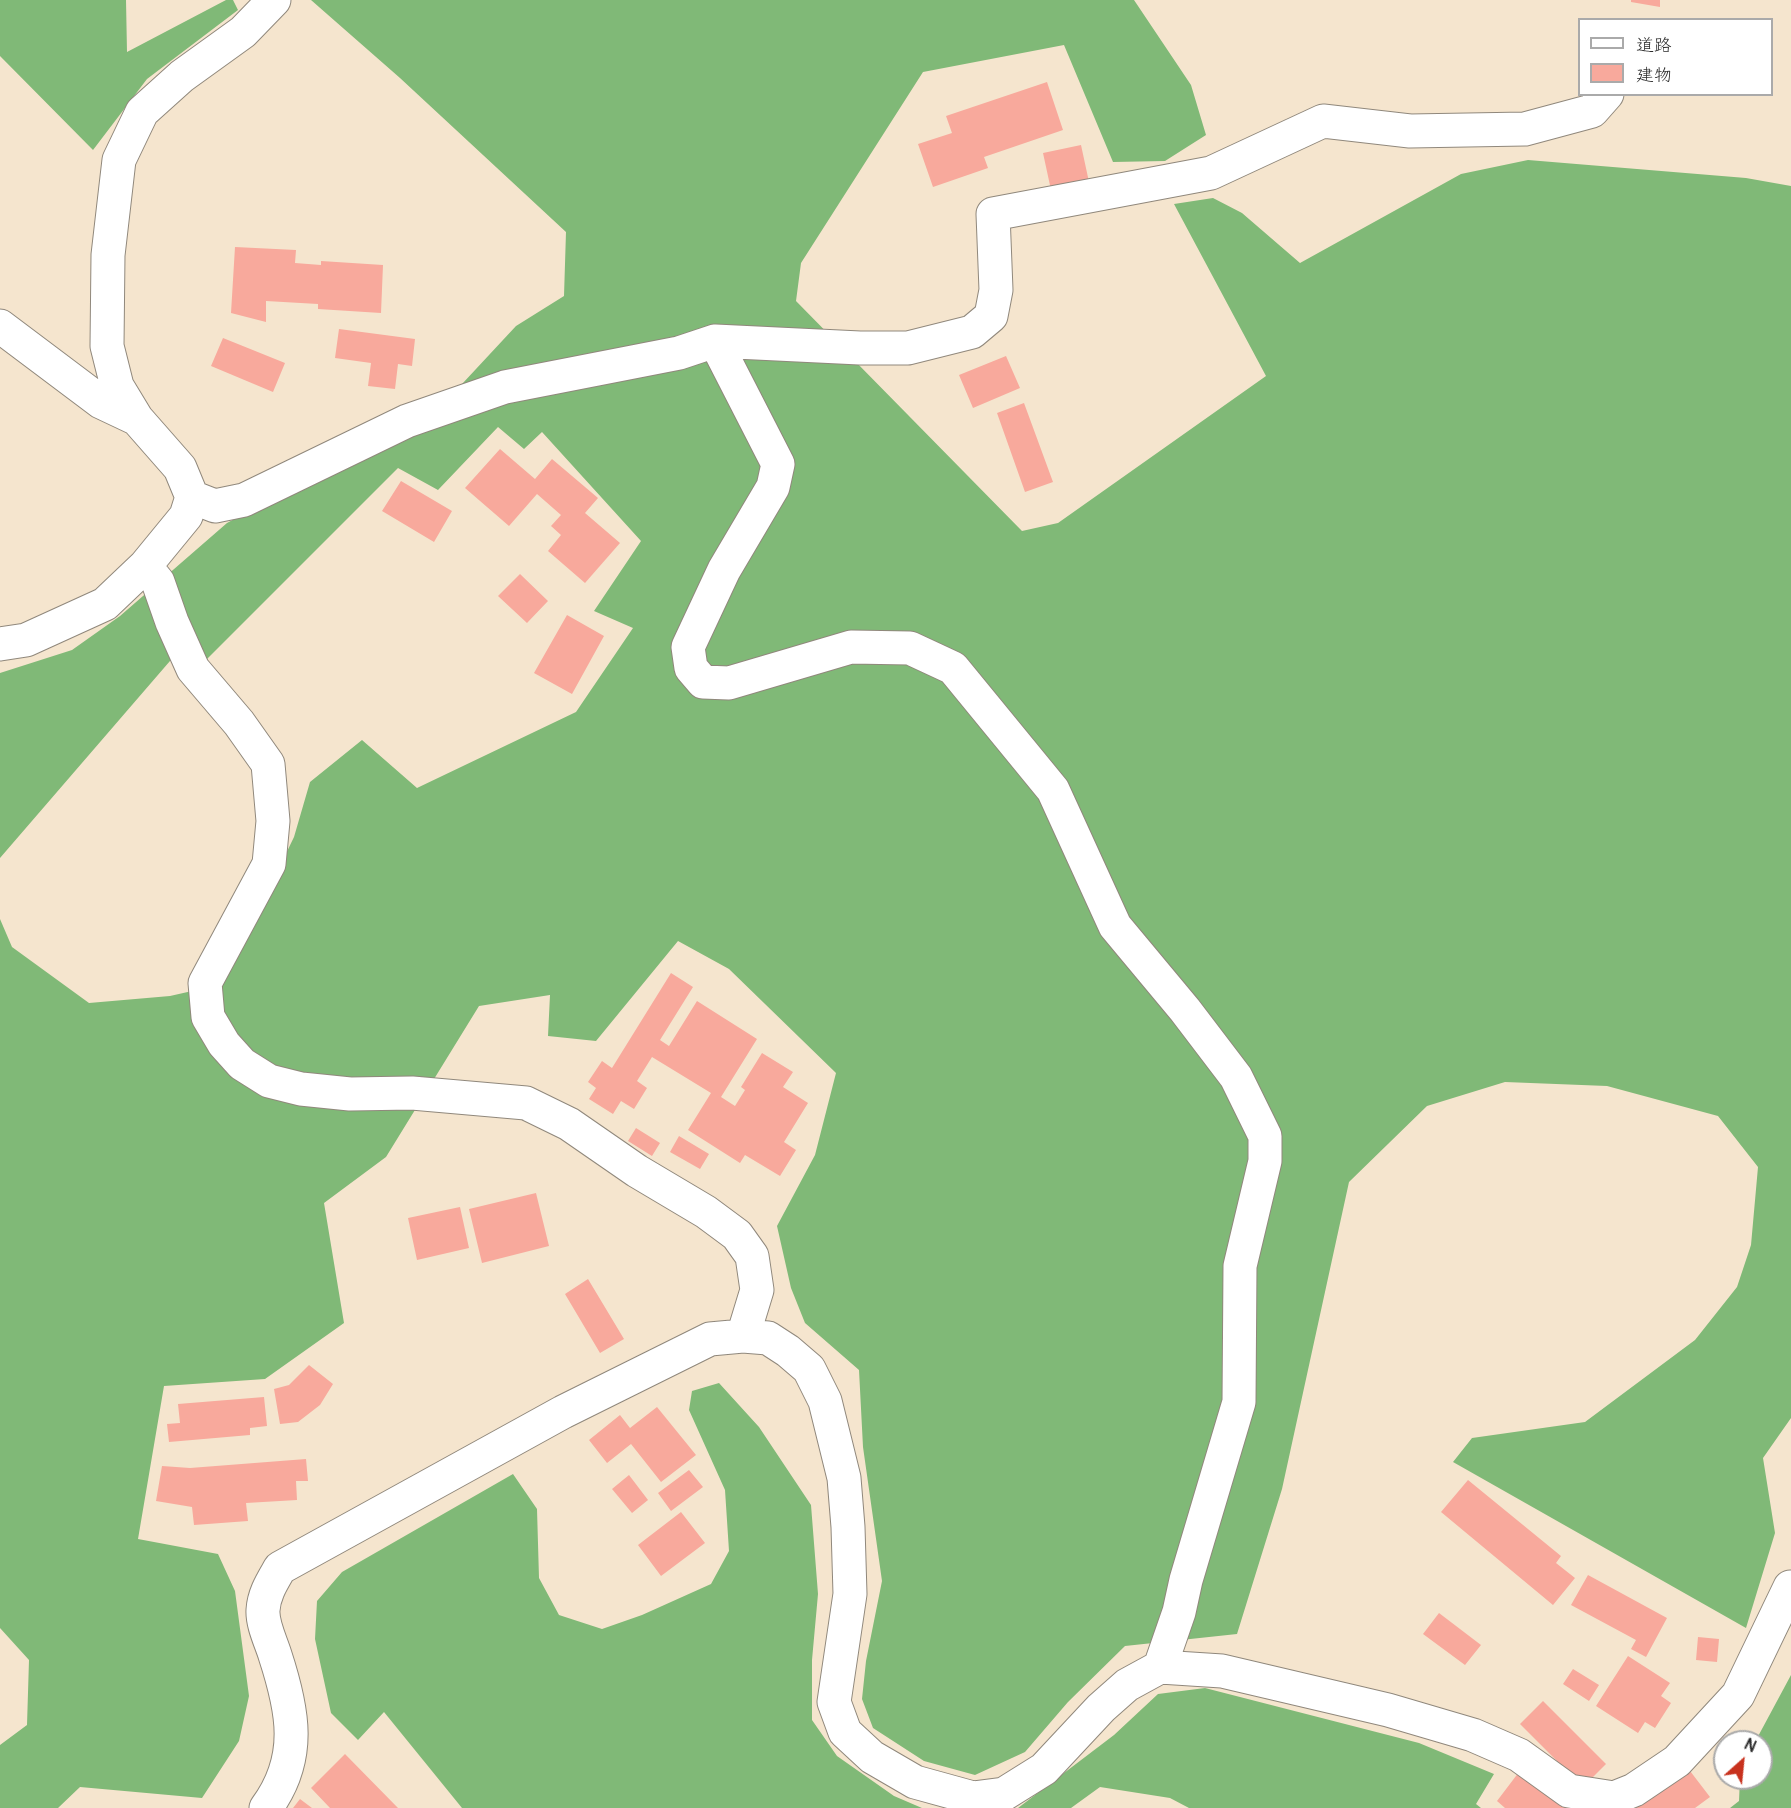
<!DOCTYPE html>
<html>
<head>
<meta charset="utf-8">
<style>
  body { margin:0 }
  #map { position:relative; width:1791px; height:1808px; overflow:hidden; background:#f5e5ce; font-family:Pangolin,"Klee One",sans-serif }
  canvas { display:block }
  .legend { position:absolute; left:1578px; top:18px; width:195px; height:78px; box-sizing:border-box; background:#fff; border:2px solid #aaa; margin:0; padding:8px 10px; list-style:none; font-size:18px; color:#2b2b2b }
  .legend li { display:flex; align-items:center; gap:12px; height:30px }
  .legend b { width:30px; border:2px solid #aaa }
  .north { position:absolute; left:1713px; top:1730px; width:60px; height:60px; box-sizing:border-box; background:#fff; border:2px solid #aaa; border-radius:50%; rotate:27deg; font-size:16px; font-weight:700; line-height:24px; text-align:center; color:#2b2b2b }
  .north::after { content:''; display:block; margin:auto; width:21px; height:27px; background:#c8321e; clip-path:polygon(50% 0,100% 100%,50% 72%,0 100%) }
</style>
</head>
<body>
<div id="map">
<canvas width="1791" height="1808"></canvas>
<ul class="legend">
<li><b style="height:8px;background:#fff"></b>道路</li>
<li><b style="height:16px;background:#f8a99c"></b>建物</li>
</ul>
<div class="north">N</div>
</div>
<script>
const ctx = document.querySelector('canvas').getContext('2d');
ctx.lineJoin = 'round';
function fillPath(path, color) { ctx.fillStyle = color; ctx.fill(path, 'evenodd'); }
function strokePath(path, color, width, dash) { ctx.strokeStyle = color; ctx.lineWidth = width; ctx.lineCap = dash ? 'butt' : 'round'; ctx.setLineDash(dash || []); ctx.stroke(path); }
const forest = new Path2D(`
  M0,0H126L127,52L226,0H233L238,10L147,79L93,150L0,56Z
  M311,0H1134L1191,85L1206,135L1165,161L1113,162L1064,45L923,72L801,263L796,301L1022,531L1058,523L1266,376L1174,204L1213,198L1242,213L1300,263L1461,174L1528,160L1746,178L1791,186V1418L1763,1458L1775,1533L1746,1628L1453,1462L1472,1438L1585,1422L1695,1340L1737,1287L1751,1245L1758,1167L1718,1116L1607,1086L1505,1082L1427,1106L1349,1182L1282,1489L1237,1634L1125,1646L1068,1702L1025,1752L975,1775L924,1761L873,1728L862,1699L866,1661L882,1581L863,1447L859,1370L805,1323L791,1288L777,1226L815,1155L836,1073L729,969L678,941L596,1041L548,1036L550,995L479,1006L386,1157L324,1203L344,1323L265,1379L164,1386L138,1539L218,1554L235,1591L249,1696L239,1741L202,1798L80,1787L58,1808H0V1745L27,1725L29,1660L0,1628V919L12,947L89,1003L170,996L223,984L294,837L310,782L362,740L417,788L576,712L633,628L594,611L641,541L542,432L524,449L498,427L438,490L398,468L207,659L195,632L0,858V673L72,650L120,616L227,523L329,467L422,427L516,326L564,296L566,232L400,78Z
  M719,1383L759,1427L811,1505L818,1594L812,1660V1720L837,1756L894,1796L922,1808H462L384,1712L358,1740L331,1713L315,1639L317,1601L342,1572L513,1474L537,1509L539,1578L559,1615L602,1629L642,1615L711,1584L729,1551L725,1490L689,1410L692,1391Z
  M1791,1675V1808H1730L1739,1801L1740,1778H1761V1742H1755Z
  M1205,1688L1419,1743L1494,1774L1476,1804L1481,1808H1189L1170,1798L1100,1787L1071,1808H1018L1114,1735L1158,1694Z`);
const building = new Path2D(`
  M1631,0H1660V7L1631,2Z
  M1047,82L1063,130L984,157L988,168L933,187L918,144L952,133L946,116Z
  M1081,145L1089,182L1051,190L1043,153Z
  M235,247L296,250L295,263L321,265V261L383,265L381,313L318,309V304L266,301V322L231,313Z
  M339,329L415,339L412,366L398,364L395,389L368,386L371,363L335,358Z
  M223,338L285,363L273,392L211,366Z
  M1006,356L1020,388L973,408L959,375Z
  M1024,403L1053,482L1025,492L997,413Z
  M500,449L535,479L552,459L598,498L585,513L620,543L585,583L548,551L561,535L551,526L561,515L537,494L509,526L465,488Z
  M401,481L452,511L434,542L382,511Z
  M520,574L548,601L527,623L498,596Z
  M567,615L604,636L572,694L534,673Z
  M671,973L693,987L660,1040L669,1046L697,1001L757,1039L721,1097L735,1106L745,1090L741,1087L762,1053L793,1072L783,1087L808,1103L784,1142L796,1150L780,1176L745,1155L740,1163L688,1130L711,1093L652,1057L637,1081L647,1088L634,1109L621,1101L613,1114L589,1099L596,1088L588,1082L602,1061L612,1068Z
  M636,1128L660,1143L652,1156L628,1141Z
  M679,1136L709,1154L700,1169L670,1152Z
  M536,1193L549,1246L482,1263L469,1209Z
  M460,1207L469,1248L417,1260L408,1218Z
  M588,1279L624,1339L600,1353L565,1294Z
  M309,1365L333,1384L320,1405L298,1422L280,1424L274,1389L289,1385Z
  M264,1397L267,1426L250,1428V1435L169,1442L167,1424L180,1423L178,1404Z
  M657,1407L696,1455L661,1482L631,1444L607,1463L589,1440L620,1415L630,1428Z
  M306,1459L308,1481H296L297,1500L246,1503L248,1521L194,1525L192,1507L156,1501L162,1466L190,1468Z
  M689,1470L703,1487L671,1511L658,1493Z
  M629,1475L648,1500L632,1513L612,1489Z
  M1468,1480L1561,1556L1556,1563L1575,1578L1553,1605L1441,1512Z
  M681,1512L705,1543L661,1576L638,1545Z
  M1588,1575L1667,1618L1646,1657L1631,1649L1636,1640L1571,1605Z
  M1439,1613L1481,1645L1465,1665L1423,1634Z
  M1698,1637L1719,1639L1717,1662L1696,1660Z
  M1628,1656L1670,1683L1661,1696L1671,1703L1655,1728L1645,1722L1638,1733L1596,1706Z
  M1573,1669L1599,1685L1589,1701L1563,1684Z
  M1543,1701L1606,1764L1583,1787L1520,1724Z
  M345,1754L398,1808H330L311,1788Z
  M1687,1767L1710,1797L1695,1808H1632Z
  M1519,1772L1590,1808H1505L1497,1801Z
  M300,1799L312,1808H293Z`);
const street = new Path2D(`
  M0,326L101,402L137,419
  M715,341L778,464L773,487L724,570L688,647L691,668L703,682L729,683L851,647L910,648L953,668L1053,790L1115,926L1185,1010L1236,1077L1265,1136V1161L1240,1266L1239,1402L1186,1580L1179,1612L1160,1667
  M192,497L215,506L244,500L407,421L505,387L679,353L715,341L860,348H908L972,332L991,316L996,290L993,214L1211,173L1323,121L1410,131L1525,129L1592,111L1607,94
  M145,566L158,582L172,622L193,669L239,723L268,764L273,821L269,864L205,983L208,1017L224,1044L242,1064L269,1081L301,1089L350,1094L412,1093L526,1103L569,1124L637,1171L706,1212L737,1235L752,1256L757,1290L743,1336
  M0,644L26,640L105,604L145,566L186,516L192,497L180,468L137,419L117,386L107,346L108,255L119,160L142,112L182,76L243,32L274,0
  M266,1808C303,1758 293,1710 275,1655C271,1642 262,1624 263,1610C264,1594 272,1582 280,1568L563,1412L710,1339L743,1336L768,1338L788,1351L809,1369L825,1401L844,1478L848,1527L850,1594L834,1702L845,1732L872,1757L915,1782L973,1798L1004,1794L1044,1769L1101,1708L1127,1685L1160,1667L1222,1671L1388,1710L1473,1735L1519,1755L1569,1791L1614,1798L1634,1790L1677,1761L1738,1695L1790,1587`);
fillPath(forest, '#80b977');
fillPath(building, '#f8a99c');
strokePath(street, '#90887c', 35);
strokePath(street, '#fff', 33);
</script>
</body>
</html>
